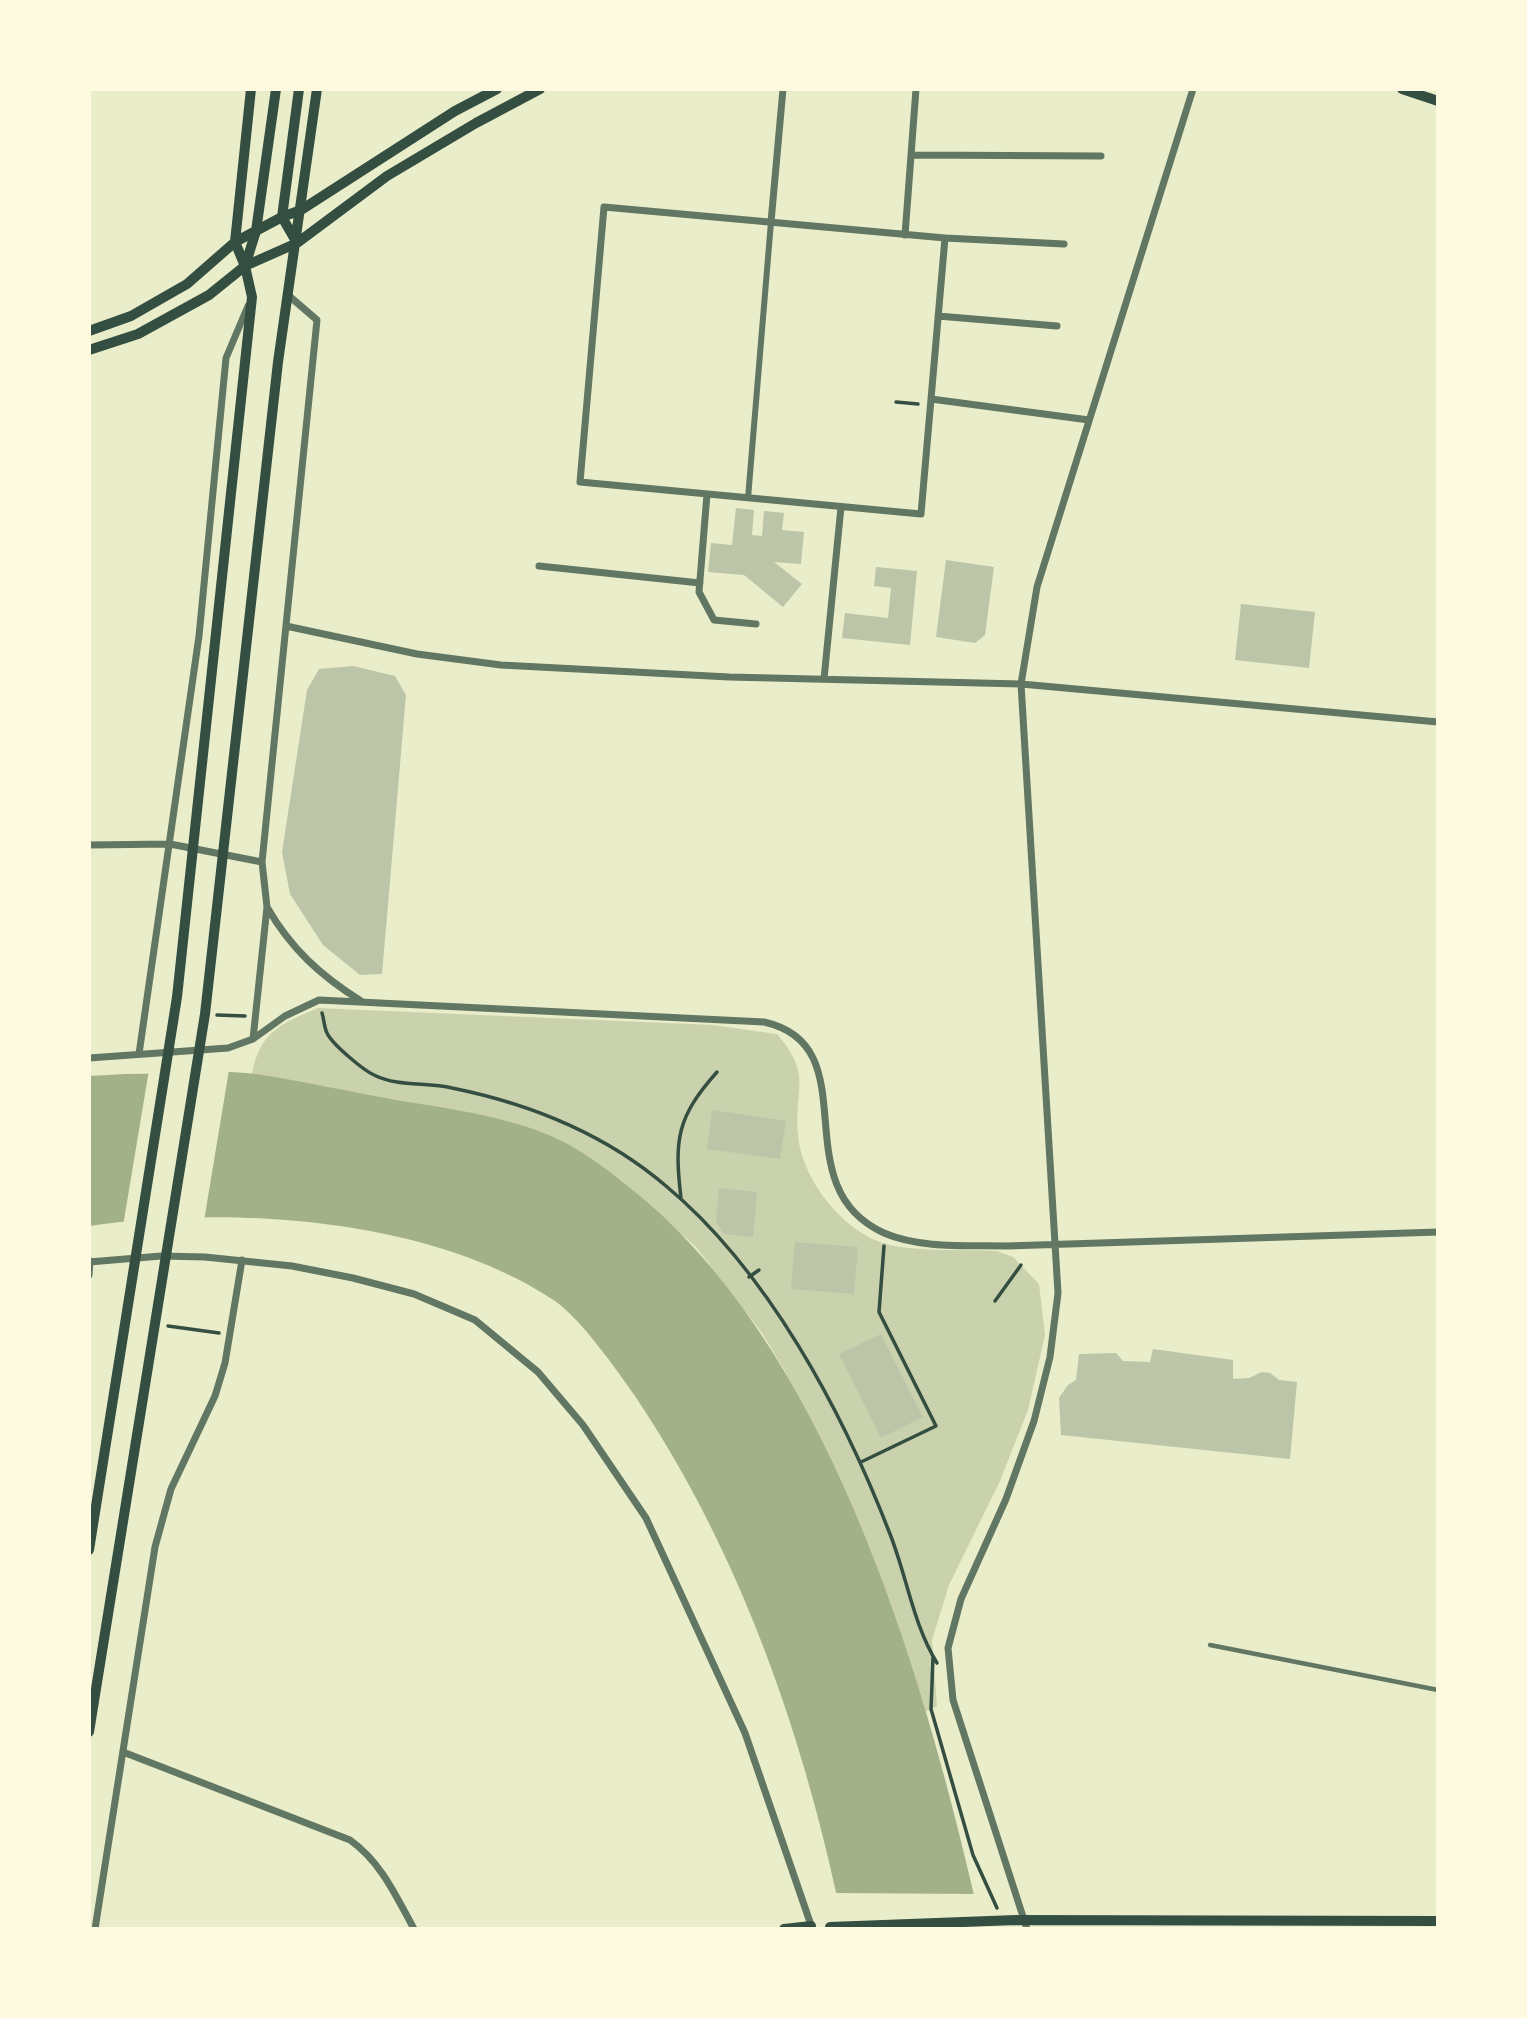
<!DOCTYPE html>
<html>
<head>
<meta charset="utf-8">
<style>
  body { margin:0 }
  #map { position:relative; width:1527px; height:2018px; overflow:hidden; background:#e9edc9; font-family:"Roboto Condensed",sans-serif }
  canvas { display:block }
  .frame { position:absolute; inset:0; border:91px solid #fefae0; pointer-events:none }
</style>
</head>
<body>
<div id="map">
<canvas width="1527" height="2018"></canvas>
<div class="frame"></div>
</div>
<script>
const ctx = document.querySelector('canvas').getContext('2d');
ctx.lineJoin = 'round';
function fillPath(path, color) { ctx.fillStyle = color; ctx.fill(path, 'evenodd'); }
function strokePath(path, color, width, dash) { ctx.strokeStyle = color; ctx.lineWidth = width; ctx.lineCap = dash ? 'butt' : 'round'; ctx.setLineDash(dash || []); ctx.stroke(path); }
const green = new Path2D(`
  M318,1008L712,1025L777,1034C813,1076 794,1088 798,1135C802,1180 844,1234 890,1245C921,1252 964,1249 997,1251L1013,1257L1039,1284L1045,1335L1028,1410L1000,1481L949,1585L932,1640L937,1706L925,1712L879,1574L785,1371L762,1333L696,1247L625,1183L589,1157L544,1133L465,1112L252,1074C260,1031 281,1024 318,1008Z`);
const water = new Path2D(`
  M126,1074C168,1074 214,1069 256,1074C303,1081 350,1092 397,1100C445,1108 498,1115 544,1133C582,1148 615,1175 646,1201C837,1365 928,1690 982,1929H844C806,1742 742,1555 635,1396C616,1369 581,1319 555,1301C433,1218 231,1205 89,1226V1076Z`);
const pier = new Path2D(`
  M149,1070H229L204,1221L123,1226Z
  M833,1893L977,1894L985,1929H840Z`);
const building = new Path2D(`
  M736,508L754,510L752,535L762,536L764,511L784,513L782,530L804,532L801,564L774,562L802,584L783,607L744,575L708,572L711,543L732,545Z
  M946,560L994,567L985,635L975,643L936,637Z
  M876,567L917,571L910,645L842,638L845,613L888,618L891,588L874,586Z
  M1241,604L1315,612L1309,668L1235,660Z
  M353,666L395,676L406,695L382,974L360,975L323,945L290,894L282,852L307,690L319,669Z
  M712,1110L786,1121L780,1159L707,1149Z
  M719,1188L757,1192L753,1237L724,1234L716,1222Z
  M795,1242L858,1247L854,1294L791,1289Z
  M881,1334L923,1417L881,1438L839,1354Z
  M1153,1349L1233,1360V1379L1249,1378L1262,1372L1270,1373L1279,1380L1297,1382L1290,1459L1061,1435L1059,1398L1068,1385L1076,1380L1079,1354L1116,1353L1123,1361L1150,1362Z`);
const path = new Path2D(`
  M896,402L918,404
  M322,1013C324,1019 324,1027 327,1033C332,1044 363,1070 374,1075C398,1087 426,1082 452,1088C531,1104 604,1133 666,1186C768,1271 843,1412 890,1534C907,1577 913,1624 937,1663
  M217,1015L245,1016
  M681,1198C674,1139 677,1117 717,1072
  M749,1277L759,1270
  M995,1301L1021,1265
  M168,1326L219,1333
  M861,1462L936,1426L879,1312L884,1246
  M933,1657L931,1709L973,1855L997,1908`);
const service = new Path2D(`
  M1210,1645L1438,1690`);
const pedestrian = new Path2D(`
  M748,498L771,222`);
const minor = new Path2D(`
  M911,155L1101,156
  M604,207L945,238L921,514L580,482Z
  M771,222L783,89
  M905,235L916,89
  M945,238L1064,244
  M938,316L1057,326
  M931,399L1089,420
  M707,494L699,592L714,620L756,624
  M539,566L700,583
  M286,626L417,654L501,665L729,677L1021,684L1438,722
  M824,679L841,507
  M89,845L170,844L262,862
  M267,907C291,949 321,976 361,1001
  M253,1039L267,907L262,862L317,320L288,295
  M139,1054L199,636L226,358L248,306
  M89,1058L228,1048L253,1039L285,1016L319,1000L764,1022C871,1046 780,1186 884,1233C921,1249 968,1245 1007,1246L1438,1232
  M89,1262L161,1256L205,1257L292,1266L353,1278L414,1294L475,1320L538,1372L583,1425L646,1518L745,1733L812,1928
  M89,1275L90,1261
  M123,1752L350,1840C381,1862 396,1896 414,1929
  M95,1929L155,1547L171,1489L215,1396L225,1363L242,1260
  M1027,1929L953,1700L948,1648L961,1599L1006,1499L1034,1421L1050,1357L1058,1293L1021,684L1037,587L1193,89`);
const secondary = new Path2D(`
  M1402,89L1438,101
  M297,243L282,217L299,89
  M245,266L256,231L276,89
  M89,331L131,316L187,284L235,242L282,217L301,210L455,111L497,89
  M89,350L138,334L209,295L245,266L297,243L387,176L476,123L540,89
  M89,1550L177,997L252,297L245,266L235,242L251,89
  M89,1732L205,1014L278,362L317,89
  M830,1927L1016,1920L1438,1921
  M784,1929L811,1926`);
fillPath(green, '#cad2ad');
fillPath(water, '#a3b18a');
fillPath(pier, '#e9edc9');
fillPath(building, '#bcc5a7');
strokePath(path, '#344e41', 3.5);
strokePath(service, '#617663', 4.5);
strokePath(pedestrian, '#617663', 6);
strokePath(minor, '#617663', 7);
strokePath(secondary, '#344e41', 10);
</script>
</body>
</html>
